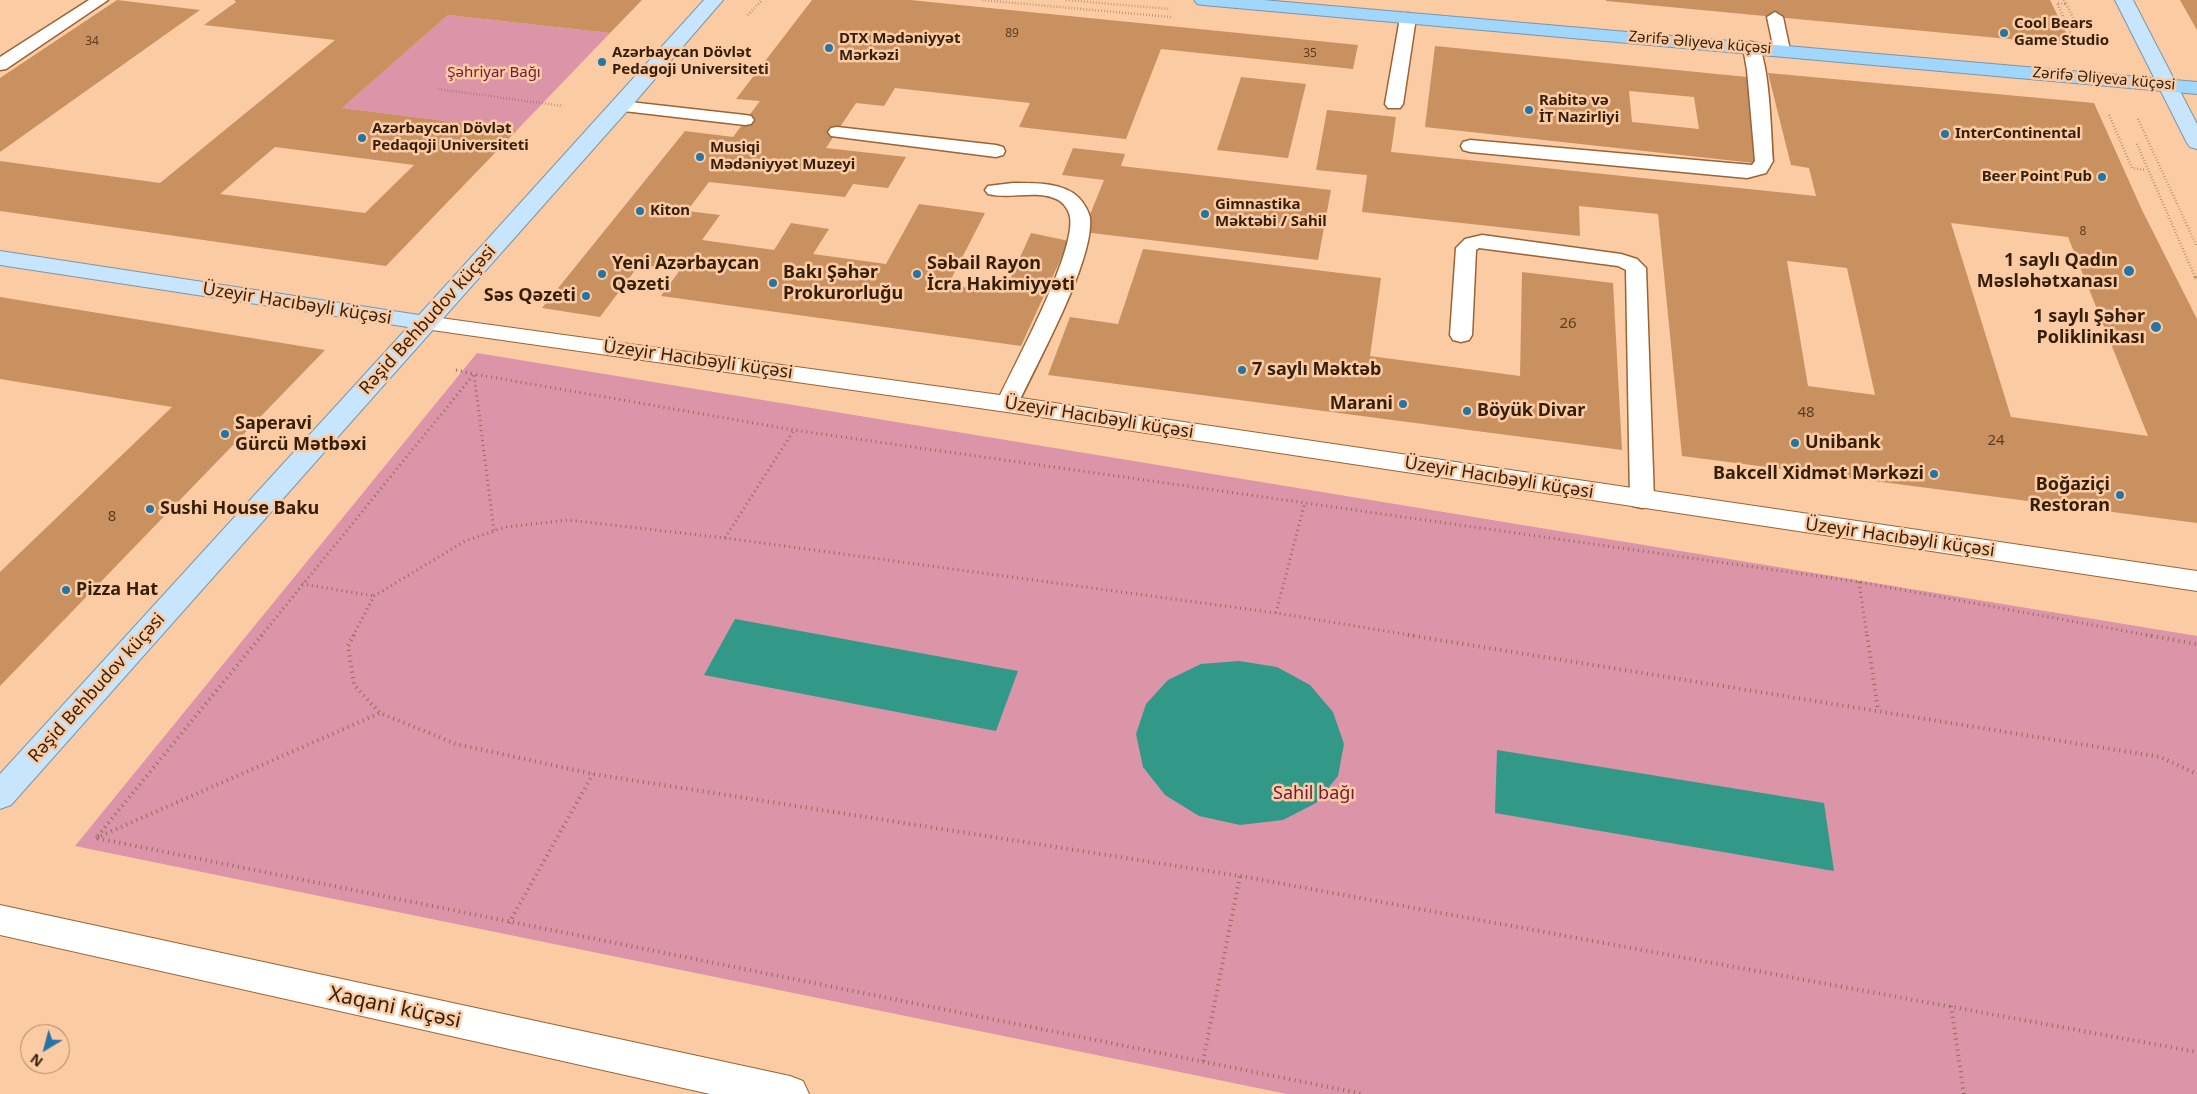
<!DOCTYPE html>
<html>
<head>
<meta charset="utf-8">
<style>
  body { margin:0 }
  #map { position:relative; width:2197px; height:1094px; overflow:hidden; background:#fbcba4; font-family:"Noto Sans",sans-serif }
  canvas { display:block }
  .north { position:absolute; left:20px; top:1024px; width:50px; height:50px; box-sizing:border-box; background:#fbcba4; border:1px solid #ac8667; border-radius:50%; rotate:217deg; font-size:14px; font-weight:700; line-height:20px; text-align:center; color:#351f0b }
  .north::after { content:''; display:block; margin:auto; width:18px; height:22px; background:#2474a5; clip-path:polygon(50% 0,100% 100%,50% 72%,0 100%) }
</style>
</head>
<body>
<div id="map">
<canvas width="2197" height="1094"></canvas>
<div class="north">N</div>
</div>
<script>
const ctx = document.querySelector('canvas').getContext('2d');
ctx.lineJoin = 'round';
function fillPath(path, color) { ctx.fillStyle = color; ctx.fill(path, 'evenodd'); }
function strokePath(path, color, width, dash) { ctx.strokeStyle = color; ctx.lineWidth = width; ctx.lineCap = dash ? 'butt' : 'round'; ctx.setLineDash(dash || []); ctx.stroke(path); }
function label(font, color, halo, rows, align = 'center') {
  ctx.font = font + ' "Noto Sans",sans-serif'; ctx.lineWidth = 5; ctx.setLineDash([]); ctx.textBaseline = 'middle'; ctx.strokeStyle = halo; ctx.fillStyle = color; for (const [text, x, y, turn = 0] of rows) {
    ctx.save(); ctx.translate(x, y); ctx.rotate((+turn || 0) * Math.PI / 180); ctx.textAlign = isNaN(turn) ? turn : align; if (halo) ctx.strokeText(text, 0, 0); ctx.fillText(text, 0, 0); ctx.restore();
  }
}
const green = new Path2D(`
  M448,15L610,33L517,130L342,108Z
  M477,353L2197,636V1094H1287L75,846Z`);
const water = new Path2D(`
  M735,619L1018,671L996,731L704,675Z
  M1239,661L1277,667L1310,685L1333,712L1344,744L1338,776L1316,803L1283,820L1240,825L1199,816L1165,795L1143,767L1136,734L1146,704L1168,680L1201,664Z
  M1497,750L1824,803L1834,871L1495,813Z`);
const building = new Path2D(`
  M117,0L200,10L0,152V78Z
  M234,0H642L610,33L448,15L342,108L517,130L386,266L0,211V161L160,183L335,40L204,25L236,2ZM275,147L414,165L365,213L220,194Z
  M812,0H910L1358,45L1353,69L1161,49L1126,139L1019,127L1030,103L895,88L884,106L856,103L826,148L906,157L888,188L853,184L845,197L709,182L687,211L720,215L702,240L774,250L791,223L829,229L813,254L886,264L919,204L985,213L948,285L1004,293L1031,233L1069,241L1021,346L661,296L680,270L639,265L600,317L542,308L685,131L733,137L760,101L736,99Z
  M1606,0H2050L2072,45L1606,1Z
  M2180,0H2197V30Z
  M1435,46L1747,77L1763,164L1425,127ZM1629,91L1694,97L1699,129L1632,122Z
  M1768,73L2094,103L2142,210L2197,319V523L1682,456L1658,214L1579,206L1580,236L1362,212L1367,175L1316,170L1327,110L1396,117L1391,152L1816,196L1809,168L1791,165ZM1951,223L2068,237L2148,436L2011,417ZM1787,261L1847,268L1875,395L1808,386Z
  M1241,77L1306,84L1288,158L1217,150Z
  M1073,148L1125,154L1121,166L1331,190L1318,260L1083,232L1104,180L1062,175Z
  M1143,249L1381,278L1370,356L1520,376L1522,272L1613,283L1622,450L1048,375L1070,317L1118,324Z
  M0,297L325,350L0,686V572L172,407L0,379Z`);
const pathFar2 = new Path2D(`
  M982,0L1171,17
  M1066,0L1170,9
  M2064,0L2066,4L2057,3L2074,41
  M2066,4L2076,23
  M748,15L762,0
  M438,89L563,106
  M2109,115L2132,168L2146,170
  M2138,119L2197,247
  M2137,144L2196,279`);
const pathFar1 = new Path2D(`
  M2195,277L2197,281
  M456,370L474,374L494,531
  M725,538L794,430
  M1859,582L1867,636
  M302,584L374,596
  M1276,613L1305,502
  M261,636L474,374L794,430L1859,582L2152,636
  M353,636L374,596L465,541L506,527L568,520L725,538L1276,613L1416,636`);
const path = new Path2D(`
  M262,635L96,838L1363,1094
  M354,635L348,646L354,685L380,713L456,744L593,774L1240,876L2197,1052
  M1408,635L2160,757L2197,774
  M1867,635L1878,710
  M2146,635L2197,644
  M96,838L380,713
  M509,923L593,774
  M1951,1006L1964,1094
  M1203,1061L1240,876`);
const lane = new Path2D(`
  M89,0H108L6,69L0,70V57Z
  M1775,12L1783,17L1790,50L1788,54H1776L1774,50L1767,17Z
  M1408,13L1416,18L1403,104L1400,108H1388L1385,104L1400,18Z
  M1751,42L1757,43C1770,62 1771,136 1773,161L1766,173L1747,178L1470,152L1463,150L1461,146L1463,142L1470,140L1752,165L1755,161L1747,70L1743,47L1745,43Z
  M621,101L745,115L751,116L754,120L751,124L745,125L615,110L612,106L615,102Z
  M837,127L996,145L1003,147L1005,151L1003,155L996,157L831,136L828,132L831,128Z
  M1013,183C1033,183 1064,182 1079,198C1084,203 1089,212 1090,218C1094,261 1037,363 1018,404L1015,409L1007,411L999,409L996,404C1013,367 1076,253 1070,217C1069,211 1065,205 1060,201C1039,188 1011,200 988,194L985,190L988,186Z
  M1482,235L1621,254L1637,259L1646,268L1654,500L1651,506L1642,508L1633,506L1630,500L1626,270L1618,266L1479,248L1476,250L1472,335L1469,340L1461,342L1453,340L1450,335L1456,248L1465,239Z`);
const street = new Path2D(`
  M426,316L1007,396L2197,571V591L1007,412L418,328L414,323L418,318Z
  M0,905L790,1076L803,1081L809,1094H710L0,935Z`);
const primary = new Path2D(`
  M704,0H723L628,110L11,805L0,809V774L408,327L0,265V251L419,315Z
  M2115,0H2133L2197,124V149L2190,147L2187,143Z`);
const highway = new Path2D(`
  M1194,0H1263L2197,82V94L1203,5L1197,4Z`);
const markers = [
  [2004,33,5,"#2474a5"],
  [829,48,5,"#2474a5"],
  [602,62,5,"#2474a5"],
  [1529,110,5,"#2474a5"],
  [1945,134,5,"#2474a5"],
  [362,138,5,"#2474a5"],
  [700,157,5,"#2474a5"],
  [2102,177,5,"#2474a5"],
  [640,211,5,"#2474a5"],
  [1205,214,5,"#2474a5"],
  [2129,271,6,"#2474a5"],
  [602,274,5,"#2474a5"],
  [917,274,5,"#2474a5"],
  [773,283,5,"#2474a5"],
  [586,296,5,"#2474a5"],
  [2156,327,6,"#2474a5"],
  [1242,370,5,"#2474a5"],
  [1403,404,5,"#2474a5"],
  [1467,411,5,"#2474a5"],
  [225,434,5,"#2474a5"],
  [1795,443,5,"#2474a5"],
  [1934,474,5,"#2474a5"],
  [2120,495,5,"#2474a5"],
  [150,509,5,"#2474a5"],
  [66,590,5,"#2474a5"]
];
const farNumbernames = [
  ["89",1012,34],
  ["34",92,42],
  ["35",1310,54],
  ["8",2083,232]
];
const farPoinames = [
  ["Cool Bears",2014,24],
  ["Game Studio",2014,41],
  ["DTX Mədəniyyət",839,39],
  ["Mərkəzi",839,56],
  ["Azərbaycan Dövlət",612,53],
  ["Pedagoji Universiteti",612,70],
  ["Rabitə və",1539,101],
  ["İT Nazirliyi",1539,118],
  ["Azərbaycan Dövlət",372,129],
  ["Pedaqoji Universiteti",372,146],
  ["InterContinental",1955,134],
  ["Musiqi",710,148],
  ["Mədəniyyət Muzeyi",710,165],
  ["Beer Point Pub",2092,177,"right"],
  ["Gimnastika",1215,205],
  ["Məktəbi / Sahil",1215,222],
  ["Kiton",650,211]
];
const farStreetnames = [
  ["Zərifə Əliyeva küçəsi",1700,43,5],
  ["Zərifə Əliyeva küçəsi",2104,79,5]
];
const farParknames = [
  ["Şəhriyar Bağı",494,73]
];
const numberNames = [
  ["26",1568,324],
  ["48",1806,413],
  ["24",1996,441],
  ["8",112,517]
];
const poiNames = [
  ["1 saylı Qadın",2118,261,"right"],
  ["Məsləhətxanası",2118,282,"right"],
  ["Yeni Azərbaycan",612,264],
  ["Qəzeti",612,285],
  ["Səbail Rayon",927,264],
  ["İcra Hakimiyyəti",927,285],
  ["Bakı Şəhər",783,273],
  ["Prokurorluğu",783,294],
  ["Səs Qəzeti",576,296,"right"],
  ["1 saylı Şəhər",2145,317,"right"],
  ["Poliklinikası",2145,338,"right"],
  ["7 saylı Məktəb",1252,370],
  ["Marani",1393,404,"right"],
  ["Böyük Divar",1477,411],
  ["Saperavi",235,424],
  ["Gürcü Mətbəxi",235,445],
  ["Unibank",1805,443],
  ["Bakcell Xidmət Mərkəzi",1924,474,"right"],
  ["Boğaziçi",2110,485,"right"],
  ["Restoran",2110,506,"right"],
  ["Sushi House Baku",160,509],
  ["Pizza Hat",76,590]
];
const streetNames = [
  ["Üzeyir Hacıbəyli küçəsi",297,304,9],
  ["Rəşid Behbudov küçəsi",428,320,-48],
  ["Üzeyir Hacıbəyli küçəsi",698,360,8],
  ["Üzeyir Hacıbəyli küçəsi",1099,418,9],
  ["Üzeyir Hacıbəyli küçəsi",1499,478,9],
  ["Üzeyir Hacıbəyli küçəsi",1900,538,8],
  ["Rəşid Behbudov küçəsi",97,688,-48]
];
const parkNames = [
  ["Sahil bağı",1314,794]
];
const nearStreetnames = [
  ["Xaqani küçəsi",395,1008,12]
];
fillPath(green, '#db94a8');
fillPath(water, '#329989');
fillPath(building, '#c99160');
strokePath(lane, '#9a6434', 3);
strokePath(street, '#9a6434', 2);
strokePath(primary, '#7b96a8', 2);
strokePath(highway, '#7b96a8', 2);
strokePath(pathFar2, '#906e51', 2.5, [0.5, 2.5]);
strokePath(pathFar1, '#906e51', 3, [1, 4]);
strokePath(path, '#906e51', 4, [1, 4.5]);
fillPath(lane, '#fff');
fillPath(street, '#fff');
fillPath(primary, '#c7e6fe');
fillPath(highway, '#a1d6fd');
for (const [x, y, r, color] of markers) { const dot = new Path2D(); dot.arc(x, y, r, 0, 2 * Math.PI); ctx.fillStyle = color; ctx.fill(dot); strokePath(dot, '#fbcba4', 2); }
label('12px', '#5a3c20', null, farNumbernames);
label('bold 15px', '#351f0b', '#fbcba4', farPoinames, 'left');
label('15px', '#351f0b', '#fbcba4', farStreetnames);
label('15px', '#71183c', '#fbcba4', farParknames);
label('15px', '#5a3c20', null, numberNames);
label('bold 18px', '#351f0b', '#fbcba4', poiNames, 'left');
label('18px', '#351f0b', '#fbcba4', streetNames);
label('18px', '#71183c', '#fbcba4', parkNames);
label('21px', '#351f0b', '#fbcba4', nearStreetnames);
</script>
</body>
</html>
